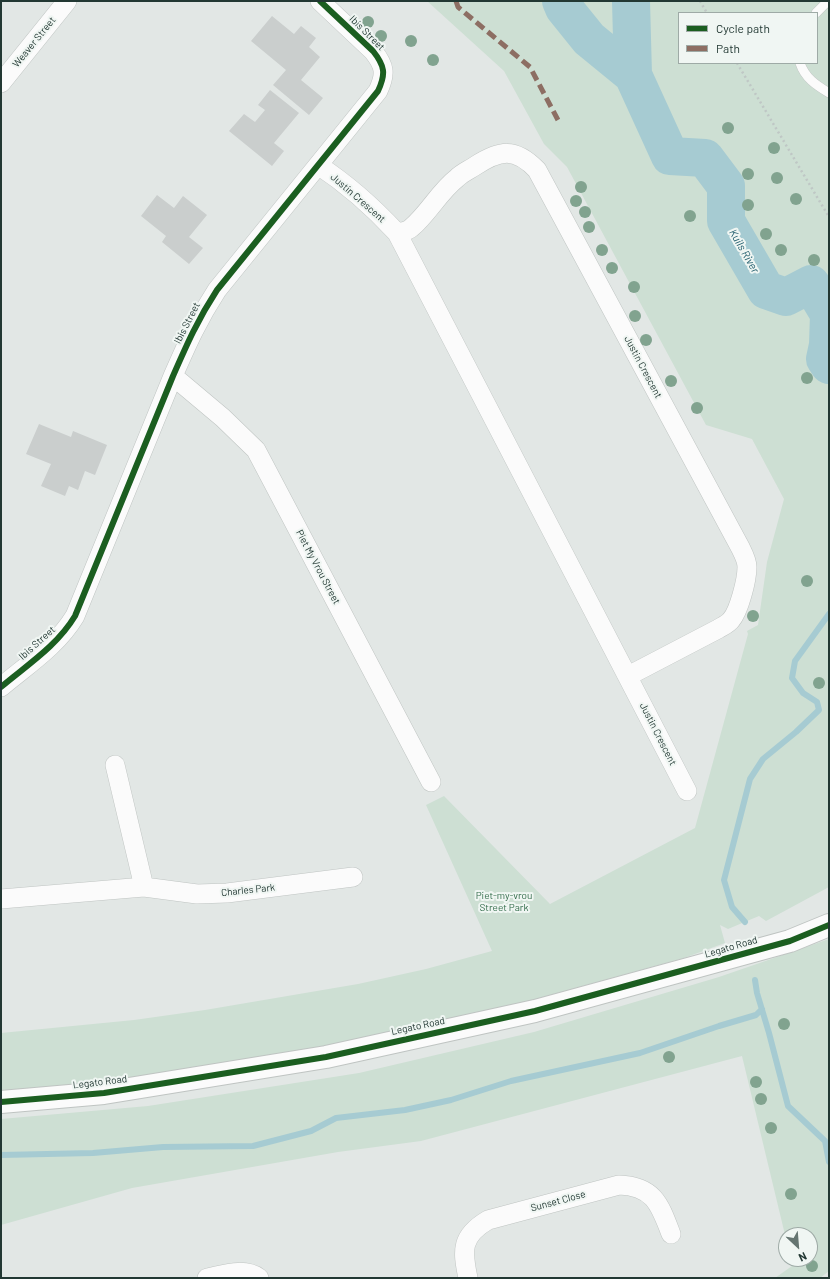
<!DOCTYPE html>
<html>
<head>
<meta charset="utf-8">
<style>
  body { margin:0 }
  #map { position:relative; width:830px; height:1279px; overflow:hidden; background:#e2e7e5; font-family:Barlow,sans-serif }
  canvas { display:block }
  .frame { position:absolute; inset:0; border:2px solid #223833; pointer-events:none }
  .legend { position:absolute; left:678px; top:12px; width:140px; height:52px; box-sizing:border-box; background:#f0f6f3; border:1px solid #9eaaa6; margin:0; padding:5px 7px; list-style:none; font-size:12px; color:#223833 }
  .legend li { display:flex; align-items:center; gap:8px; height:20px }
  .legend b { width:20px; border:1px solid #9eaaa6 }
  .north { position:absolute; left:778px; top:1227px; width:40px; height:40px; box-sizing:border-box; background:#f0f6f3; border:1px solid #9eaaa6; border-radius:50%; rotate:154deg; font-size:11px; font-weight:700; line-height:16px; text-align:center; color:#223833 }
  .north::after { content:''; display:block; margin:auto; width:14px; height:18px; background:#657571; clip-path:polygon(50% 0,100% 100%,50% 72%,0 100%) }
</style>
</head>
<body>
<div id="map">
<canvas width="830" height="1279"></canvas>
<div class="frame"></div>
<ul class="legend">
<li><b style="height:5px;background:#1b5e20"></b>Cycle path</li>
<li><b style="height:5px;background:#8d6e63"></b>Path</li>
</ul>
<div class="north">N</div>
</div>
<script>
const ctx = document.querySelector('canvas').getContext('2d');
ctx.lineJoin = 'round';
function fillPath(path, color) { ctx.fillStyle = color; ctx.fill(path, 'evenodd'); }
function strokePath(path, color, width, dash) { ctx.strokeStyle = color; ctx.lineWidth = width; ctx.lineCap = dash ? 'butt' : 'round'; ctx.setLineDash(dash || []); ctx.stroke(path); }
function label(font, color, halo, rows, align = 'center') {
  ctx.font = font + ' Barlow,sans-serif'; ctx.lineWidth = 4; ctx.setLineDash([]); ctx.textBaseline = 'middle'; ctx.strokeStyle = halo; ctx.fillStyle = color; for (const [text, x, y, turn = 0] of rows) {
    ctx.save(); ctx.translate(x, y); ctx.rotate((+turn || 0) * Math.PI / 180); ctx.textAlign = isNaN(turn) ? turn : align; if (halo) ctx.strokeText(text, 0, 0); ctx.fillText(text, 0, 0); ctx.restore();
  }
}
const green = new Path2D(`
  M427,1L829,2V887L766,921L759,916L728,929L720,925L725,943L684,958L449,1023L176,1073L39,1088L1,1090V1033L134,1020L205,1010L358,984L426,969L492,951L426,805L444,796L550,904L695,828L748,634L747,631L758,625L767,562L784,499L752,439L706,425L567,167L544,144L504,71ZM679,13H817V63H679Z
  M829,939V1271L820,1278H775L792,1266L791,1259H810V1235H786V1239L742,1056L421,1141L338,1152L132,1188L1,1225V1119L148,1106L359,1073L534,1032L719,977Z`);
const stream = new Path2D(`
  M745,922L732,907L724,880L750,779L763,759L796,732L819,710L817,702L803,693L792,678L795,661L829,614
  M755,980L757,993L769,1033L788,1106L825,1141L829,1162
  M1,1155L93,1153L163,1147L253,1146L311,1131L336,1118L405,1110L451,1100L511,1081L640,1053L719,1026L756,1015L762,1009`);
const river = new Path2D(`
  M561,1L564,8L589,39L633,75
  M631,1L633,75L670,156L705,158L726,186V221L766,290L786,297L811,284L829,314L828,345L825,359L829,365`);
const building = new Path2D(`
  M272,16L294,34L301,26L316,38L309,47L320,57L301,80L323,98L309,115L273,85L286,70L251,41Z
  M270,90L299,113L274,143L284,151L272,166L229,131L244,114L255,122L265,110L258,105Z
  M157,195L174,208L183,196L207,215L189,237L203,248L189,264L162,242L166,236L141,216Z
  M39,424L71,437L73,431L107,445L95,475L85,471L78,490L69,486L65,496L41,486L51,464L26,454Z`);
const path = new Path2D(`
  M700,1L707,13
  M737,63L829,217`);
const service = new Path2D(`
  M816,13L828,1
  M800,63C805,78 816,85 829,93`);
const minor = new Path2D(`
  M1,83L67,1
  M318,165C347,184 373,207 397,233L687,791
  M397,233C402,232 408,231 411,228C428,214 439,192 457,178C462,173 469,170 475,166C500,150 515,147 537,170L740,547C743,553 747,560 747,567C747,580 739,611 731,620C728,624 723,626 718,629L628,676
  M173,376L223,418L256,450L431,782
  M1,687C27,665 57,646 75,616L173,376C187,344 198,319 217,290L378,91C386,74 385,66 373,51L320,1
  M115,765L144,887
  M1,899L144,887L197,894L227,893L353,877
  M207,1278C223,1275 244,1267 259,1278
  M468,1278C462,1250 461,1236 488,1220L619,1185C654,1186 660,1205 671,1234`);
const tertiary = new Path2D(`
  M1,1102L104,1093L326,1057L535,1011L790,941L829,925`);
const quiet = new Path2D(`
  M456,1L458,7L530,67L559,122`);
const cycleway = new Path2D(`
  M1,687C27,665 57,646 75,616L173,376C187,344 198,319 217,290L378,91C386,74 385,66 373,51L320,1
  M1,1102L104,1093L326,1057L535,1011L790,941L829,925`);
const trees = [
  [368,22],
  [381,36],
  [411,41],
  [433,60],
  [728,128],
  [774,148],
  [748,174],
  [777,178],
  [581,187],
  [796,199],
  [576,201],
  [748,205],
  [585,212],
  [690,216],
  [589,227],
  [766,234],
  [602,250],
  [781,250],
  [814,260],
  [612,268],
  [634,287],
  [635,316],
  [646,340],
  [807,378],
  [671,381],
  [697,408],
  [807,581],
  [753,616],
  [819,683],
  [784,1024],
  [669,1057],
  [756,1082],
  [761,1099],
  [771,1128],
  [791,1194],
  [812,1266]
];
const streetNames = [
  ["Ibis Street",367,33,45],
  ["Weaver Street",34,42,-51],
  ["Justin Crescent",358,198,41],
  ["Ibis Street",187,323,-63],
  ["Justin Crescent",643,367,62],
  ["Piet My Vrou Street",318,567,62],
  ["Ibis Street",37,643,-42],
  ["Justin Crescent",658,734,63],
  ["Charles Park",248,890,-6],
  ["Legato Road",731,947,-16],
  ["Legato Road",418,1026,-12],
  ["Legato Road",100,1082,-7],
  ["Sunset Close",558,1201,-15]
];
const parkNames = [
  ["Piet-my-vrou",504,896],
  ["Street Park",504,908]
];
const waterNames = [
  ["Kuils River",744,251,60]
];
fillPath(green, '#cddfd3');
strokePath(stream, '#a6cbd2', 6);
strokePath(river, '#a6cbd2', 38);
fillPath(building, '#cacecd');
strokePath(service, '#bfc4c2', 10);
strokePath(minor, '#bfc4c2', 20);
strokePath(tertiary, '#bfc4c2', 24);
strokePath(path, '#bfc7c5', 2.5, [2, 3]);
strokePath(service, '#fbfbfb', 9);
strokePath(minor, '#fbfbfb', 19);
strokePath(tertiary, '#fbfbfb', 22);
strokePath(quiet, '#8d6e63', 5, [10, 5]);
strokePath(cycleway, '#1b5e20', 6);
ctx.fillStyle = '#81a38f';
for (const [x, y] of trees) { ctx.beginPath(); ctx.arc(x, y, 6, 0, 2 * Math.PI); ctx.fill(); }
label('10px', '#223833', '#f0f6f3', streetNames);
label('10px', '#316b49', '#f0f6f3', parkNames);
label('italic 11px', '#235f6e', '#f0f6f3', waterNames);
</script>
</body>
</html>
